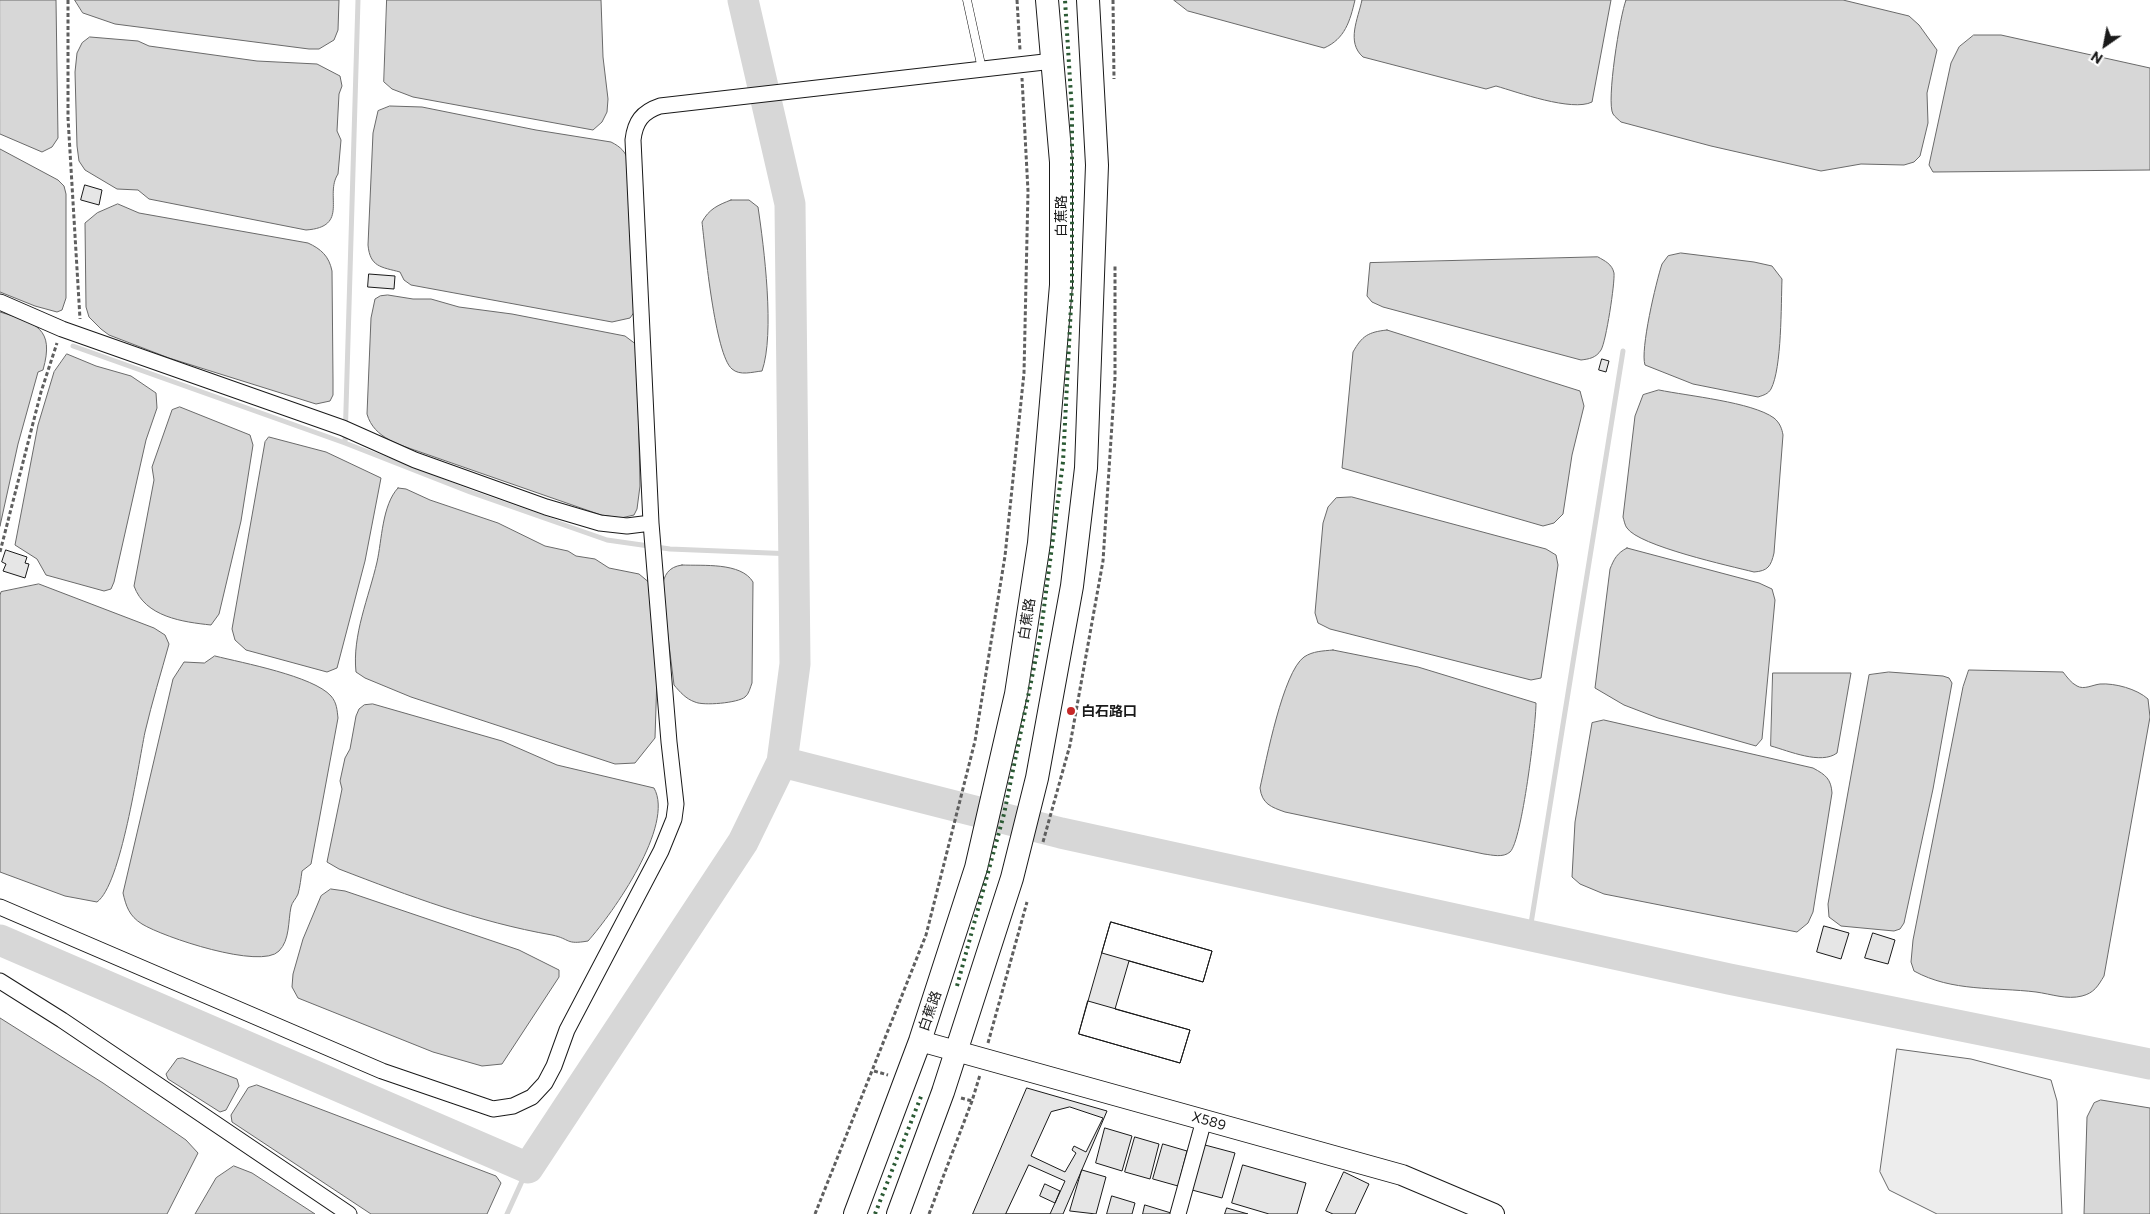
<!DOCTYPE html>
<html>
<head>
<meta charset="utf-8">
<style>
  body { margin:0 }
  #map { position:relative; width:2150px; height:1214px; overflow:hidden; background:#fff; font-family:Commissioner,sans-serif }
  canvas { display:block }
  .north { position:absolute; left:2080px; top:20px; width:50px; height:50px; -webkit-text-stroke:4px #fff; paint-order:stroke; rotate:213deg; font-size:14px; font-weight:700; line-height:20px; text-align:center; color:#1a1a1a }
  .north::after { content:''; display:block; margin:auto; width:18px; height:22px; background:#1a1a1a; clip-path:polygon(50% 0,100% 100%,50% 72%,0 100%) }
</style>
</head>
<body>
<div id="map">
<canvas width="2150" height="1214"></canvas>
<div class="north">N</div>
</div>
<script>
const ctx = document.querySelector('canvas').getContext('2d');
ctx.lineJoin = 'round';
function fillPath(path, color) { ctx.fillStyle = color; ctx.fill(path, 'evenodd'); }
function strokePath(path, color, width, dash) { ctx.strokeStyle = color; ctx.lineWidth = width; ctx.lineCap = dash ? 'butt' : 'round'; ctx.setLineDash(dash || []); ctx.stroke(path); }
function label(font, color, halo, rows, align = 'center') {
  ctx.font = font + ' Commissioner,"Noto Sans SC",sans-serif'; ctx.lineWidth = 4; ctx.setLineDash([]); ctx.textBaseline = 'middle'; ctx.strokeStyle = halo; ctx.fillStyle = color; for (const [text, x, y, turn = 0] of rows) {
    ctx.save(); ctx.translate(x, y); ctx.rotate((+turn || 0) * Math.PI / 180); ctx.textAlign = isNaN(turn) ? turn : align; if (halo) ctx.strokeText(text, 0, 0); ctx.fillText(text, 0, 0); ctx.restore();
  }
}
const built = new Path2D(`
  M1897,1049L1971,1059L2051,1080L2057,1101L2062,1214H1937L1889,1190L1880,1172Z`);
const water = new Path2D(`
  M0,0H56L58,138L52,147L42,152L0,134Z
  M75,0H339L338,30L334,40L319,49H309L115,24L83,13Z
  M387,0H601L603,57L608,99L607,112L602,122L593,130L413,97L392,89L384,82Z
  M1174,0H1355C1350,21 1345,39 1324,48L1188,11Z
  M1362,0H1611L1592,102C1572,112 1517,92 1496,86L1486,89L1363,57C1346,42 1358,19 1362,0Z
  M1626,0H1843L1909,16L1919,25L1937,50L1927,93L1928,123L1920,156L1914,162L1904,165L1861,164L1821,171L1711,146L1621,122C1619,120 1615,117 1613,114C1606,102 1620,15 1626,0Z
  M1974,35H2001L2150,68V170L1933,172L1929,165L1951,63L1959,47Z
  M90,37L138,41L149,46L257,61L317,64L340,76L342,86L339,94L337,131L341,140L338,174C324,195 350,227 306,230L149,199L138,190L117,189L85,170L79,161L77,146L75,72L77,53L82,43Z
  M390,106L422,107L536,130L611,142C621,147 626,152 629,163L635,311L630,318L612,322L411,285L404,280L400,272C381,267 370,267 368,245L373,133L378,111Z
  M0,149L58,180L64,186L66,194V298L62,310L57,312L35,306L0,292Z
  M731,200H749L758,207C764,247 775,334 762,371C752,372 740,376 732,369C715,355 705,248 702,222C709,209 718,205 731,200Z
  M118,204L139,213L308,243C321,249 329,256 332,271L333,379V395L330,401L316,404L169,358L109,335L101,329L89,317L86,307L85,223L97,213Z
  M1681,253L1754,262L1772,266L1782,279C1781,304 1782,368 1771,389C1768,394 1764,395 1758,397L1693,384L1645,365C1640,350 1656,282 1662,264L1668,256Z
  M1598,257C1605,261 1612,264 1614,273C1615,283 1606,342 1601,350C1596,358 1589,359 1581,360L1383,307L1372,302L1367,296L1370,263Z
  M388,295L413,299H431L459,307L512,314L625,336L637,345L640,486L637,509L634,515L621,518L601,515L423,453C401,445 374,439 367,414L371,318L375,299L380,296Z
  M0,312C36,323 55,328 43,370L38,372L18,444L0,526Z
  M1387,330L1580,391L1584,406L1572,455L1563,514L1554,523L1543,526L1342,468L1353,352C1362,336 1368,332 1387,330Z
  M67,354L96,366L131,376L156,393L157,408L146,440L114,582L111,589L104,591L46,575L37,559L15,545L38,425L54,372Z
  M1659,390C1688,396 1752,402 1774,418C1780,423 1782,429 1783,435L1774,553C1771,566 1768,571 1754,572C1730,566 1639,546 1627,528C1625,526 1624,520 1623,517L1635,416L1643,395Z
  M180,407L250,435L253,445L241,521L219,614L211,625C183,622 145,617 134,586L154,480L152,467L172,410Z
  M269,437L326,452L381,478L365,561L337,668L327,672L246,650L235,640L232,629L265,442Z
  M398,488L406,489L430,500L498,523L545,546L568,551L576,556L595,559L609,568L639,574L651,584L657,676L655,738L635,763L615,764L411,697L365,678L356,672C352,635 369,597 377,562C382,540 382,505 398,488Z
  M1352,497L1546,549L1556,555L1558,565L1541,678L1531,680L1330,629L1318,623L1315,613L1323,523L1328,507L1336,498Z
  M1627,548L1759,583L1772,589L1775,600L1762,739L1756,746L1658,718L1624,705L1595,688L1610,569C1614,559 1617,553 1627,548Z
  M682,565C703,566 741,562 753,582L752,683C750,688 749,694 745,697C738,703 703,706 695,702C686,699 680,692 674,685L662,588C664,575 668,567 682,565Z
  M39,584L154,628L165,635L169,644C161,673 152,702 145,732C138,766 121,885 97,902L65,896L0,872V595L1,592Z
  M1333,650L1418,667L1536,703C1536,724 1522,841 1510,852C1503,858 1492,855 1484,854L1285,812C1271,807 1262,804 1260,788C1266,761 1283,672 1304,657C1313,651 1323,651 1333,650Z
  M215,656C243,663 313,676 331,696C337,703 337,710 338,718L311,864L302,871C301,878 300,887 298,894C296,899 292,902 291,907C288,921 290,940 279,951C261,970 163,937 142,924C129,916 126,906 123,893L173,679L184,662L204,663Z
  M1969,670L2063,672C2067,677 2071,683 2077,686C2084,690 2092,685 2100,684C2115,683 2137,689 2148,699L2150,717L2104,976C2098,986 2094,993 2082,996C2067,1000 2051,994 2036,992C1995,987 1952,992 1914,971L1911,962L1913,940L1963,687Z
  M1889,672L1943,676L1949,678L1952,683L1933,789L1904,923L1900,929L1894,931L1841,926L1829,917L1828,904L1869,675Z
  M1773,673H1851L1837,753C1821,765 1789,751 1771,746Z
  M373,704L502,741L557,765L654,788C675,825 613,913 588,941C565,945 571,939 552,935C478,922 409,896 339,869L327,862L342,789L340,781L345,758L350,749L356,716L359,709L364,705Z
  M1604,720L1813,768C1826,775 1831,779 1832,793L1813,912L1808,923L1797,932L1604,894L1580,884L1572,877L1575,822L1592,723Z
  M331,889L345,891L519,950L559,970V977L502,1064L482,1066L433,1052L298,998L292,987L293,974L303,939L321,896Z
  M0,1018L103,1083L186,1140L198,1153L167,1214H0Z
  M183,1058L237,1079L239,1086L226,1110L220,1112L168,1079L166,1074L177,1059Z
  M257,1085L496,1176L501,1183L487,1214H371L232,1122L231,1115L248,1088Z
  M2101,1100L2150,1108V1214H2084L2087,1117L2094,1103Z
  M234,1166L252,1173L315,1214H195L216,1178Z`);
const stream = new Path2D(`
  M73,346L345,443L470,492L607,540L670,549L794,554
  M345,443L358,0
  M1529,936L1623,351
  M507,1214L528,1168`);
const river = new Path2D(`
  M782,762L1061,833L1729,979L2150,1064
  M0,940L528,1168L743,842L782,762L795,664L790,204L743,0`);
const building = new Path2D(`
  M85,185L102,190L99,205L81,200Z
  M369,274L395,276L394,289L368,287Z
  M1602,359L1609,361L1606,372L1599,370Z
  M6,550L27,557L25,563L29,564L25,578L3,571L6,564L2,562Z
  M1111,922L1212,951L1203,982L1102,953Z
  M1111,922L1212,951L1203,982L1129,961L1115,1009L1190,1030L1180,1063L1079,1034Z
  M1824,926L1849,933L1841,959L1817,952Z
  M1873,933L1895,940L1888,964L1865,958Z
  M1088,1001L1190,1030L1180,1063L1079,1034Z
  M1027,1088L1107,1111L1063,1214H973Z
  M1070,1107L1103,1118L1086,1152L1074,1146L1072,1150L1076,1153L1065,1172L1031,1156L1051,1112Z
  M1105,1128L1132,1136L1122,1171L1096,1163Z
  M1135,1137L1159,1144L1150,1179L1125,1172Z
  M1163,1144L1187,1151L1178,1186L1153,1179Z
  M1205,1145L1235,1153L1222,1198L1192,1190Z
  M1029,1165L1065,1181L1050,1214H1006Z
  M1243,1165L1306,1183L1297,1214H1269L1232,1203Z
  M1082,1170L1106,1177L1096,1214L1070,1211Z
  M1344,1172L1369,1184L1355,1214H1333L1326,1211Z
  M1045,1184L1060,1191L1055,1203L1040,1196Z
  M1112,1196L1135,1203L1132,1214H1107Z
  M1145,1205L1171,1213V1214H1143Z
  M1227,1208L1248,1214H1225Z`);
const path = new Path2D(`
  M68,0V118L80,319
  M1017,0L1020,50
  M1113,0L1114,79
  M0,552L41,392L57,343
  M1043,842L1070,745L1103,561L1115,378V266
  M988,1043L1027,902
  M874,1071L888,1075
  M961,1098L972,1101
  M815,1214L926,935L975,741L1005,556L1024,373L1028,191L1022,78
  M929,1214L972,1101L980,1075`);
const service = new Path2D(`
  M967,0L982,69`);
const minor = new Path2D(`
  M0,302L62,329L343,428L415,460L546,507L600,523L627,526L651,523
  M0,907L382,1071L493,1109L513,1106L532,1097L545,1083L554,1066L567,1030L661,851L674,819L676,804L669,742L651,523L633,140C635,122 642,112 660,106L1053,61
  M0,981L62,1020L349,1214
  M1178,1214L1204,1120`);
const tertiary = new Path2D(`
  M920,1041L1402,1175L1494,1214`);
const secondary = new Path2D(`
  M855,1214L920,1041L976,868L1016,694L1039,543L1061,285V162L1047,0
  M898,1214L943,1092L1012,878L1037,778L1072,586L1086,468L1097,165L1088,0`);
const hedge = new Path2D(`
  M957,986L1004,814L1040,638L1063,462L1072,286V112L1065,0
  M875,1214L922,1094`);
const markers = [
  [1071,711,5,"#c62828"]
];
const streetNames = [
  ["白蕉路",1061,216,-90],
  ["白蕉路",1027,619,-81],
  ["白蕉路",930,1011,-71],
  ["X589",1209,1121,16]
];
const poiNames = [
  ["白石路口",1081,711]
];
fillPath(built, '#ededed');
strokePath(built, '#6a6a6a', 1);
fillPath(water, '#d7d7d7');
strokePath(water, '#6a6a6a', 1);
strokePath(stream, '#d7d7d7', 5);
strokePath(river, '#d7d7d7', 31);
fillPath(building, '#e6e6e6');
strokePath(building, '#1a1a1a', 1);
strokePath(service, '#1a1a1a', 9);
strokePath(minor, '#1a1a1a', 17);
strokePath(tertiary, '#1a1a1a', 22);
strokePath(secondary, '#1a1a1a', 24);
strokePath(path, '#5f5f5f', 3, [4, 2.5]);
strokePath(service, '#fff', 8);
strokePath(minor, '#fff', 15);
strokePath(tertiary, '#fff', 20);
strokePath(secondary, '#fff', 22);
strokePath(hedge, '#2b5a34', 4, [2.5, 4]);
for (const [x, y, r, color] of markers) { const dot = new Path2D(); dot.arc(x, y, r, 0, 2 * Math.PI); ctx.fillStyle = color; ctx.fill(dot); strokePath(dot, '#fff', 2); }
label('14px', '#1a1a1a', '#fff', streetNames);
label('bold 14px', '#1a1a1a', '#fff', poiNames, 'left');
</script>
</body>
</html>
